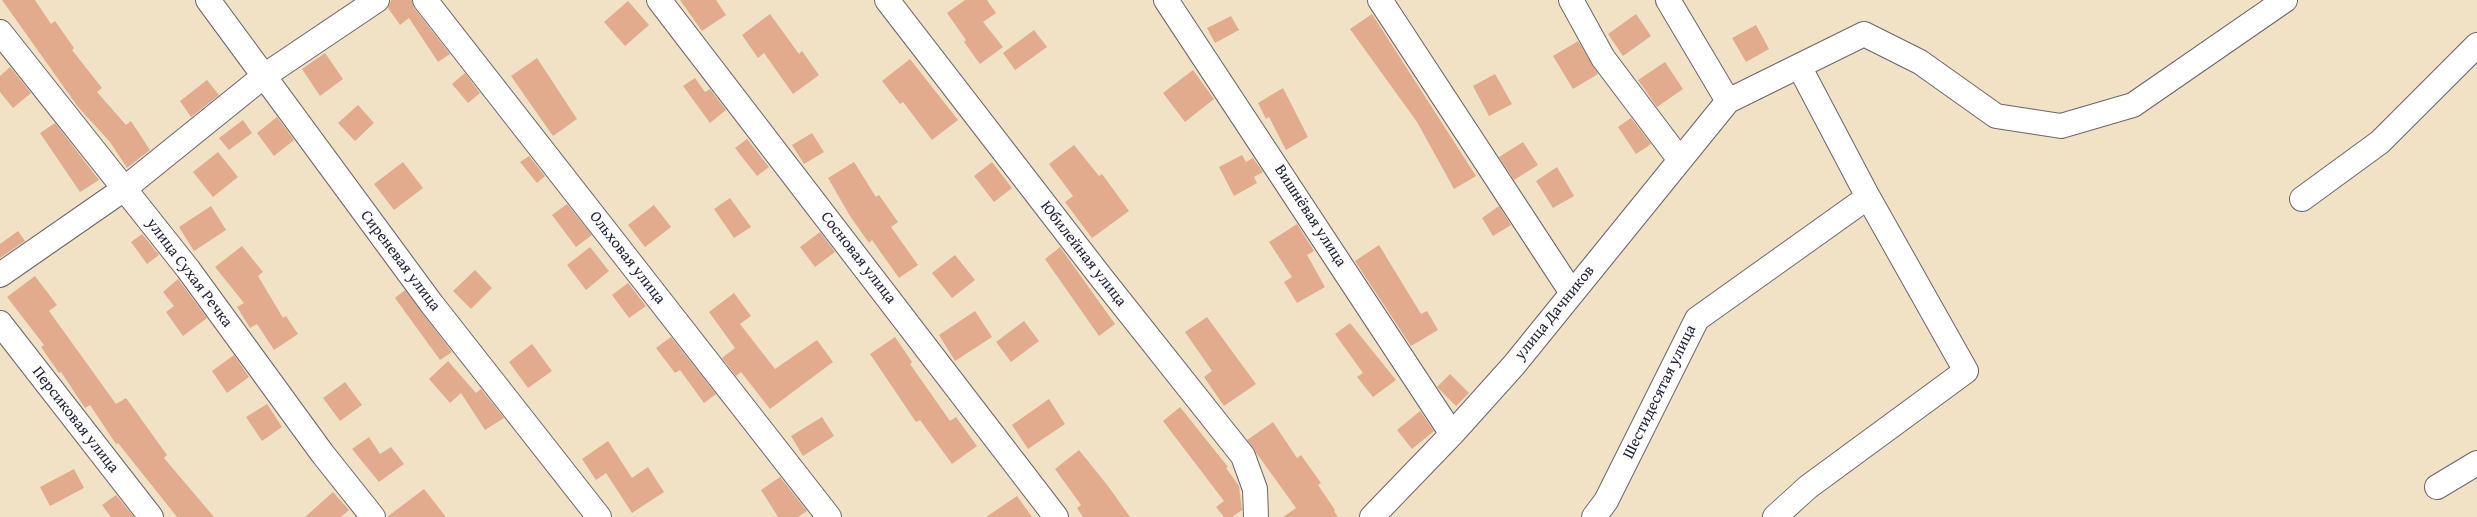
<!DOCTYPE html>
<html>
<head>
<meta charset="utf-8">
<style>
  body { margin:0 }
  canvas { display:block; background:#f1e2c6 }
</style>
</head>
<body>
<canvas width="2477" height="517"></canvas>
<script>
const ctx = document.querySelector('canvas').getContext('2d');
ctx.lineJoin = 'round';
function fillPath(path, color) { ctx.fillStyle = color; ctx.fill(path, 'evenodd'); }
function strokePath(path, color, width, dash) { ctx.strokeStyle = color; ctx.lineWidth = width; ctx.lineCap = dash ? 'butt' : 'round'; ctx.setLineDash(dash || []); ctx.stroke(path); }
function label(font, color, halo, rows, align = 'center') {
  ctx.font = font + ' "Gentium Book Plus",serif'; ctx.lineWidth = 4.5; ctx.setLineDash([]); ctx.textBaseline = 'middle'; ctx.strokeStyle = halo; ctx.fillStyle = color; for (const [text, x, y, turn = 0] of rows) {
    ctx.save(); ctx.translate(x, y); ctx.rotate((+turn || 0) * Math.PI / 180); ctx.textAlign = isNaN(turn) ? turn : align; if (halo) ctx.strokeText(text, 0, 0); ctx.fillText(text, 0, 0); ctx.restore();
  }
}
const building = new Path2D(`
  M2,0H35L51,24L55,21L74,48L72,50L102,88L97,92L126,125L131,121L150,150L127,168L110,142L78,107Z
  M391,0H412L414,8L450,54L438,62L409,18L400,25L388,8Z
  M680,0H716L726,15L702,31Z
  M965,0H987L996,13L983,22L1003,47L980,64L964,42L966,40L947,13Z
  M628,1L649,25L625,46L604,22Z
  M770,14L799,54L802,51L819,75L793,94L764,53L758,58L742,35Z
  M1372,14L1476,176L1454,189L1417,122L1350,29Z
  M1636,14L1651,36L1623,56L1608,34Z
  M1231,16L1239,30L1215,43L1207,28Z
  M1756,25L1769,49L1746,62L1732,38Z
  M1034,30L1047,47L1015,70L1003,53Z
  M1578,41L1598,74L1573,89L1553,56Z
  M325,53L343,79L320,96L302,69Z
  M537,58L577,119L553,136L511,76Z
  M910,59L958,120L932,140L903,102L900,104L882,81Z
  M1665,62L1683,89L1657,107L1638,80Z
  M10,67L31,93L13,108L0,92V76Z
  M1193,70L1214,99L1185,122L1163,93Z
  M465,73L480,93L468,103L452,84Z
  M1495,74L1512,104L1489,116L1473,86Z
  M695,78L705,92L710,89L726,110L710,123L683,86Z
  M207,80L219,95L191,117L180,101Z
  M1283,88L1308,137L1286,150L1269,117L1266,119L1258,103Z
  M358,105L374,123L355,141L338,123Z
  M277,117L294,140L274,156L257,133Z
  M1631,118L1651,144L1636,154L1618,127Z
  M243,120L252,133L229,150L219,138Z
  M55,123L99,180L80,192L40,133Z
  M812,133L824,152L804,164L792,145Z
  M747,139L769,167L757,176L735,148Z
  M1523,142L1538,165L1514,180L1499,157Z
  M1074,145L1099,176L1102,174L1129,211L1092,238L1065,202L1073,196L1049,164Z
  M218,152L238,177L213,197L193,172Z
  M1242,155L1246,162L1253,158L1263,172L1254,177L1257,183L1234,196L1219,167Z
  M529,156L545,176L537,183L520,162Z
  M403,162L423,188L394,210L374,184Z
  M854,162L876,197L879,195L898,222L891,227L918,265L899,278L872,240L869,243L850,216L828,178Z
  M992,162L1012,188L994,202L974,176Z
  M1557,167L1574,196L1553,208L1536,181Z
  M730,198L751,227L734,238L714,209Z
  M567,204L592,235L576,247L552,215Z
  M654,205L671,227L645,247L628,225Z
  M211,206L226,230L194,251L179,227Z
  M1499,206L1511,225L1493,236L1482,218Z
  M1297,224L1314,251L1307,255L1325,287L1297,303L1284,282L1292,277L1269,242Z
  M18,231L25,241L0,258V244Z
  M820,232L835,252L815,267L800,247Z
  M142,234L159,255L147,264L131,242Z
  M1379,245L1421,314L1427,311L1438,330L1411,346L1355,261Z
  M242,246L263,272L258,276L283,318L286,316L298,334L274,350L257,324L250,328L237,307L244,303L215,267Z
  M590,247L609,271L586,290L567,265Z
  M1060,247L1115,324L1099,336L1045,259Z
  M955,255L975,280L952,298L932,273Z
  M475,270L492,288L471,309L453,291Z
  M35,276L57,305L49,311L116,404L126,398L167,455L164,458L214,517H177L118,443L116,444L90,405L85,408L61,372L59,373L41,347L44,345L7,297Z
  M178,279L207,318L183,336L166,312L174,306L163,292Z
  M628,283L646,306L629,318L612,295Z
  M405,290L452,352L440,360L395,298Z
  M734,293L751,316L740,324L775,369L817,340L833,362L770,409L741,372L736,376L722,358L735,348L709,312Z
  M975,311L992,337L955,361L939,335Z
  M1207,317L1256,384L1224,406L1204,377L1212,371L1185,332Z
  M1024,321L1039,341L1011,362L996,342Z
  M1350,323L1396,380L1373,397L1357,377L1363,373L1335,334Z
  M671,337L716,394L704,403L680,370L675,373L656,348Z
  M895,337L912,362L910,364L950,421L956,417L977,446L952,464L920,420L916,422L870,354Z
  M532,344L552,371L528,388L509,362Z
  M234,355L249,377L227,393L212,371Z
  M448,361L476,393L481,389L504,418L485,430L461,393L450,403L429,379Z
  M1450,374L1469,393L1456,406L1437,387Z
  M345,382L362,405L340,421L323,398Z
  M1049,399L1065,424L1028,449L1012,425Z
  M267,404L282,427L262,441L246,417Z
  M1180,407L1228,467L1226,468L1239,486L1242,510L1232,517H1224L1216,507L1224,501L1163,421Z
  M1420,411L1434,431L1412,449L1397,430Z
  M822,417L834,436L803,456L791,436Z
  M1273,422L1297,458L1301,455L1321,483L1318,485L1335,510L1334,511L1338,517H1283L1296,508L1247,440Z
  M369,437L380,454L391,447L404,464L379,482L352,449Z
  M608,441L632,478L648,467L664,492L632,513L606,473L596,480L582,459Z
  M1079,450L1108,486L1130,517H1083L1077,508L1081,505L1055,469Z
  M74,469L84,488L50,506L40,487Z
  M780,477L807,511L798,517H778L761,490Z
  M424,489L446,517H387Z
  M333,492L349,510L341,517H305Z
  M116,495L134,517H111L102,505Z
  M1017,496L1032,517H986Z`);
const minor = new Path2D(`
  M208,0L431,303L599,517
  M425,0L829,517
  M659,0L1056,517
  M887,0L1100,276L1243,456L1255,489L1256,517
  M1166,0L1452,434
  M1380,0L1572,293
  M1571,0L1603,58L1680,160
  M1668,0L1728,101
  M0,32L188,269L322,453L373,517
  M2302,199L2380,142L2477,45
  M0,275L124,189L264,76L377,0
  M0,323L151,517
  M2437,487L2477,463
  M1372,517L1452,434L1514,365L1728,101L1864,34L1920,62L1996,116L2061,126L2133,105L2285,0
  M1594,517L1606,501L1697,319L1868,197
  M1775,517L1808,487L1966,371L1868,197L1799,66`);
const streetNames = [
  ["Вишнёвая улица",1310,216,57],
  ["Юбилейная улица",1083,254,52],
  ["Ольховая улица",627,258,52],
  ["Сосновая улица",858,258,52],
  ["Сиреневая улица",400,261,53],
  ["улица Сухая Речка",189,273,53],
  ["улица Дачников",1555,313,-51],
  ["Шестидесятая улица",1660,392,-64],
  ["Персиковая улица",75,420,52]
];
fillPath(building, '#e2ab8d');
strokePath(minor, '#6a656c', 26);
strokePath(minor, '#fff', 24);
label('16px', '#22223b', '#fff', streetNames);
</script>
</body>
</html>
